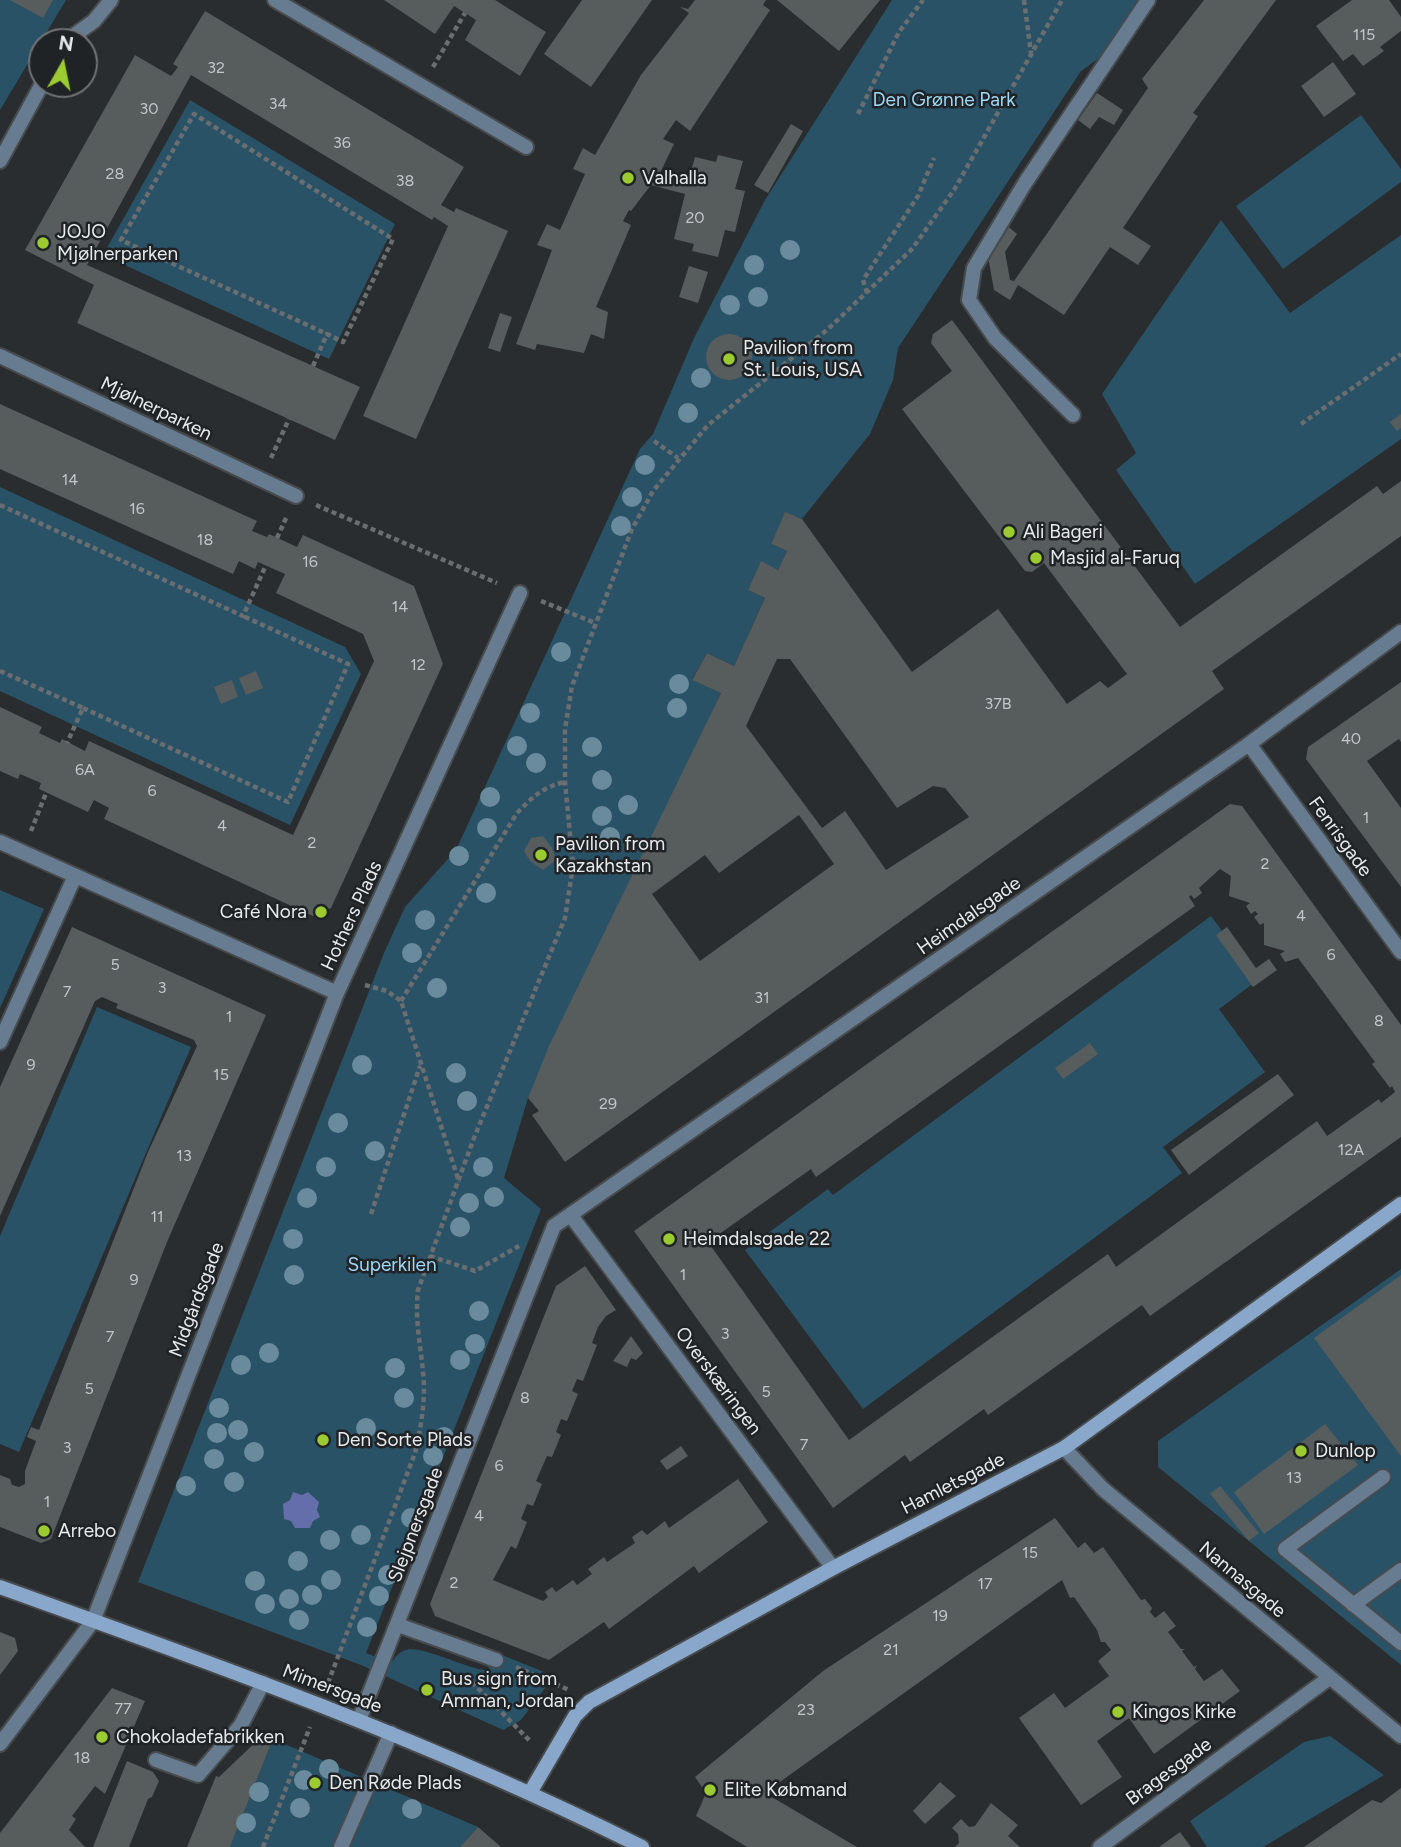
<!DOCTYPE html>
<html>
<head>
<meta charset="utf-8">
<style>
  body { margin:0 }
  #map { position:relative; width:1401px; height:1847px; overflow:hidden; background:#292d2f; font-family:Figtree,sans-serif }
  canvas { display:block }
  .north { position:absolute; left:28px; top:28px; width:70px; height:70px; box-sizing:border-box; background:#202326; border:2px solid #707375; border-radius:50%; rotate:9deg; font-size:19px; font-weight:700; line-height:28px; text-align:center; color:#e7eaec }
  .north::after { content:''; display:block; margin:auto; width:24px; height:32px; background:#9cca31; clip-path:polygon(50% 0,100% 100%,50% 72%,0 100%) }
</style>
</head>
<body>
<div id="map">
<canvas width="1401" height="1847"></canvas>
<div class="north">N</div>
</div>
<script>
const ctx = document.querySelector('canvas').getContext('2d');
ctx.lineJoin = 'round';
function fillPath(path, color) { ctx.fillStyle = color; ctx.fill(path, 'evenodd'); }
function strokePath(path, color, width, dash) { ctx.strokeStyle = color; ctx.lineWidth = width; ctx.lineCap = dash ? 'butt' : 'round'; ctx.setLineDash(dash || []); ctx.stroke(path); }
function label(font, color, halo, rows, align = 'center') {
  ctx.font = font + ' Figtree,sans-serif'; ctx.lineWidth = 5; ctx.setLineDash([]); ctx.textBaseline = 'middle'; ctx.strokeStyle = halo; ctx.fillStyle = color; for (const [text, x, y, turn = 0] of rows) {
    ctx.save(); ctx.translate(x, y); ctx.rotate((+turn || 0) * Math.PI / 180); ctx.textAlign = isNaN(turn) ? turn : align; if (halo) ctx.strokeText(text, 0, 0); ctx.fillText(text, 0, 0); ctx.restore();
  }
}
const green = new Path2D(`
  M0,0H66L0,110Z
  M892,0H1148L1116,46L1081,71L898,348L893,380L870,434L802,519L785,513L771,544L787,551L778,570L761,562L748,590L765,598L734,666L707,653L692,679L721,693L528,1098L504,1178L541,1209L366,1653L391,1663C394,1659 398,1653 403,1651C418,1642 465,1669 486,1670L502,1655L554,1676L521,1720L503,1730L361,1665L138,1582L384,953L405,907L456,850L640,449L653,434L694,338L765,200Z
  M190,100L395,224L329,359L103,255Z
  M1361,115L1401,169V182L1283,269L1236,206Z
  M1221,220L1290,313L1401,235V439L1195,584L1116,470L1136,453L1102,394Z
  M0,487L345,647L361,674L290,825L0,691Z
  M0,890L44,909L0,1008Z
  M1211,916L1258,980L1219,1009L1265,1072L1163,1147L1182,1173L863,1409L745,1250L828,1189L833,1195Z
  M97,1007L191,1047L19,1452L0,1444V1236Z
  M1401,1269V1665L1158,1467V1441Z
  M1330,1736L1384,1775L1263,1847H1207L1190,1821L1304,1742Z
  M273,1739L478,1827L460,1847H230Z`);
const water = new Path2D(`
  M293,1492L302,1495L308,1492L319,1502L317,1510L320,1517L313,1521L310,1528H295L291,1521L284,1519L283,1504L290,1500Z`);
const building = new Path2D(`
  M10,0H53L43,18Z
  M384,0H495L546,32L520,76L465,40L476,20L454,6L435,34Z
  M582,0H652L591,87L544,54Z
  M695,0H766L763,5L770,10L690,131L676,120L663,139L674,144L659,175L688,182L695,157L716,162L718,155L743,161L735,189L745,191L735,232L725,230L718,257L692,251L694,244L674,239L685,194L651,185L631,211L629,210L623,221L631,225L596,307L608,312L604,339L591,334L584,353L537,344L535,350L516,344L552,250L537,245L547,224L560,230L585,174L573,169L583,148L595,155L641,75L689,13L680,7L688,9Z
  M777,0H880L839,51Z
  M1204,0H1276L1193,113L1198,116L1123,228L1151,246L1138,265L1110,247L1064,315L1018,285L1010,300L994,290L987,251L1004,223L1017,234L1005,252L1010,280L1014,281L1148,88L1142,79Z
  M1352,0H1389L1401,17V31L1380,47L1384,51L1363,66L1353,54L1343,61L1316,26Z
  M205,11L464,167L441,205L454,212L456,208L508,231L416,439L363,416L448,226L434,217L432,220L191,75L87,265L360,387L335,440L77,323L94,285L25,250L135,55L171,76L178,67L173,64Z
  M1333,62L1356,94L1324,117L1301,86Z
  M1097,93L1123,110L1114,125L1099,117L1090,129L1078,120Z
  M791,124L803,131L768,193L754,185Z
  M689,266L708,272L698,303L679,297Z
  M500,313L512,317L500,352L488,348Z
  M952,320L1180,627L1377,486L1383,494L1401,481V536L1212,671L1224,689L565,1162L532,1115L539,1111L528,1098L549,1046L721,693L692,680L707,653L734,666L765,598L748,590L761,561L778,570L787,551L771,544L785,512L802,519L912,672L998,609L1067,704L1100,681L1108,688L1127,674L1044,563L1032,572L1025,571L902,409L952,371L931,343L933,334ZM777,659H790L897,808L933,786L945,788L969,817L886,870L845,811L822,828L746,726ZM799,815L834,864L700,961L652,894L705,855L719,873Z
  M706 357a23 23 0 1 1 46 0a23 23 0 1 1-46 0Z
  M0,404L257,521L252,531L267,537L269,534L297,547L303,535L414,586L443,664L331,908L313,916L104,819L109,808L94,800L88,812L39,789L41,783L20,774L18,779L0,771V707L42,727L39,733L60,743L62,739L85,751L89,741L293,835L374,661L363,634L276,593L285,574L258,562L255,569L239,561L233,574L0,469Z
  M1401,414V428L1397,431L1390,422Z
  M256,671L263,688L246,695L239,678Z
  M232,680L238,697L221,704L214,687Z
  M1401,682V742L1399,739L1367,761L1401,808V887L1306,759L1308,747Z
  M1230,804L1242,806L1401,1025V1137L1150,1316L1142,1305L988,1415L984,1409L910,1462L905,1455L833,1508L634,1231ZM1220,869L1231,876L1229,896L1250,903L1246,906L1251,914L1255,911L1258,914L1254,917L1260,925L1264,923V945L1285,951L1280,954L1285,962L1298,958L1375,1062L1372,1064L1390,1088L1392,1086L1395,1092L1381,1103L1379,1099L1327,1136L1317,1121L1116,1267L1108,1254L849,1440L708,1242L811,1169L816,1177L1195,906L1189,897L1191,895L1194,899L1202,893L1199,888Z
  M543,836L552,848L556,860L543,870L530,861L524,851L531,838Z
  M72,927L266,1015L167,1242L51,1539L41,1543L0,1527V1475L10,1479L12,1485L19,1487L25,1484V1471L36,1441L27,1437L31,1427L39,1430L148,1152L197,1046L194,1040L116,1008L118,1004L102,997L95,1001L0,1216V1087Z
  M1227,927L1256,968L1269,959L1277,970L1253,987L1216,935Z
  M1090,1043L1098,1054L1063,1079L1055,1068Z
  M1278,1074L1294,1095L1189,1175L1171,1150Z
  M585,1266L616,1310L606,1316L598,1327L592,1343L597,1345L583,1381L577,1379L572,1391L578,1394L567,1421L561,1419L556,1432L561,1435L552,1457L547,1456L536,1481L542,1484L533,1506L527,1504L521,1519L527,1522L516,1549L511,1546L493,1580L543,1601L548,1597L545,1592L552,1587L556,1592L573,1580L577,1585L592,1574L588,1569L604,1557L607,1562L635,1543L632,1537L642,1530L647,1535L665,1521L669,1528L738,1479L768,1522L699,1573L694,1566L609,1629L604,1622L549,1660L435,1616L430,1604L556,1286Z
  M1401,1275V1456L1314,1338Z
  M631,1336L643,1353L636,1360L631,1358L627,1367L613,1361Z
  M1325,1424L1358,1465L1264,1534L1234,1492Z
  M681,1446L688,1456L667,1470L660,1461Z
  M1220,1486L1259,1533L1249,1541L1210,1494Z
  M1055,1518L1078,1548L1085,1542L1094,1553L1103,1547L1141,1600L1145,1599L1152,1608L1150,1612L1155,1618L1164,1611L1176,1626L1168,1632L1181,1649H1185L1182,1651L1194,1667L1197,1665L1195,1669L1204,1681L1222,1669L1240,1691L1154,1754L1129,1718L1097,1741L1122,1777L1081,1805L1019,1718L1054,1693L1065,1708L1109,1676L1098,1661L1111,1650L1105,1642H1101L1097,1630L1074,1597L1070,1598L1062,1580L770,1789V1796L857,1847H747L696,1816L706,1793L695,1777L823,1671Z
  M0,1632L15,1638L18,1651L0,1675Z
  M112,1688L145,1701L105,1794L95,1786L72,1816L76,1819L69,1830L85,1847H0V1833Z
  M263,1735L273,1739L230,1847H187L216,1776L219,1777Z
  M127,1761L153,1772L159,1781L152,1797L148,1799L129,1847H93Z
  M940,1782L956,1796L925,1824L913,1811Z
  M1401,1788V1847H1304L1372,1800L1381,1803Z
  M991,1803L1018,1825L1008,1836L1020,1847H955L959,1843L958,1834L952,1828L961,1819L969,1827L975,1826Z
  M478,1827L501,1847H460Z
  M1180,1832L1191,1847H1159Z`);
const path = new Path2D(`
  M1024,0L1031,53
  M433,67L465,13
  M858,114L899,32L923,0
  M867,293L863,280L918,196L934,158
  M313,366L327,334L343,342L393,239L194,114L121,240L327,334
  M1301,424L1401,354
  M654,441L678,458
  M271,458L289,419
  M0,505L243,616L266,565
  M316,505L497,583
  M277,538L287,516
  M541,601L595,623
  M0,671L83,708L67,743
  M83,708L288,802L348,664L243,616
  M31,831L46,793
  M365,985L387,991L401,1001L459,1182
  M401,1001L517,813C531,798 544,786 565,782
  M371,1214L420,1066
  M430,1256L475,1271L519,1246
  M516,1667L569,1690
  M466,1676L531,1742
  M328,1683L415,1453C420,1431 424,1410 424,1388C423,1354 414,1324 418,1290L474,1138L565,918L573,866L565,782V729L572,686L632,529L653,491L708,425L827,330L912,249L954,190L1062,0
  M263,1847L310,1727`);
const lane = new Path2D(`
  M0,356L296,496
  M1073,415L995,338L969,300L974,268L1025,183L1148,0
  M1383,1477L1285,1549L1401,1643
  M1353,1605L1401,1570
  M398,1625L496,1660
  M156,1760L198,1775L241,1725L263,1683
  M341,1847L391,1733`);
const street = new Path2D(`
  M275,0L526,147
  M65,42L94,21L111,0
  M0,161L42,84
  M1249,744L1401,952
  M0,842L337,993
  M0,1042L75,876
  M572,1217L833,1568
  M1064,1448L1103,1489L1401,1736
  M359,1720L554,1226L1249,744L1401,632
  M0,1744L93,1621L337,993L520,593
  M1100,1847L1329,1678`);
const secondary = new Path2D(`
  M0,1587C218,1665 435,1743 642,1847
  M531,1791L575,1716L589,1702L833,1568L1064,1448L1401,1204`);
const trees = [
  [790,250],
  [754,265],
  [758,297],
  [730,305],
  [701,378],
  [688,413],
  [645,465],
  [632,497],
  [621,526],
  [561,652],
  [679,684],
  [677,708],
  [530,713],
  [517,746],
  [592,747],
  [536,763],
  [602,780],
  [490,797],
  [628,805],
  [602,816],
  [487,828],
  [610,837],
  [459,856],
  [486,893],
  [425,920],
  [412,953],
  [437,988],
  [362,1065],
  [456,1073],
  [467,1101],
  [338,1123],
  [375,1151],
  [326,1167],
  [483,1167],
  [494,1197],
  [307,1198],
  [469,1203],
  [460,1227],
  [293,1239],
  [294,1275],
  [479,1311],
  [475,1344],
  [269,1353],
  [460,1360],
  [241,1365],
  [395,1368],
  [404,1398],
  [219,1408],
  [366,1428],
  [238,1430],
  [217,1433],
  [444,1437],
  [254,1452],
  [433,1456],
  [214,1459],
  [234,1482],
  [186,1486],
  [411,1518],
  [361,1535],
  [330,1540],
  [298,1561],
  [388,1575],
  [331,1580],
  [255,1581],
  [312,1595],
  [379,1596],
  [289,1599],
  [265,1604],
  [299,1620],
  [367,1627],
  [329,1769],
  [304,1780],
  [259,1792],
  [300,1808],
  [412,1809],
  [246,1823]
];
const markers = [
  [628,178,7,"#9cca31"],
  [43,243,7,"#9cca31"],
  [729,359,7,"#9cca31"],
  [1009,532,7,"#9cca31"],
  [1036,558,7,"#9cca31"],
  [541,855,7,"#9cca31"],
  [321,912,7,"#9cca31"],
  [669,1239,7,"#9cca31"],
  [323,1440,7,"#9cca31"],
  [1301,1451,7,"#9cca31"],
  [44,1531,7,"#9cca31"],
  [427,1690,7,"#9cca31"],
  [1118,1712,7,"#9cca31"],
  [102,1737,7,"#9cca31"],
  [315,1783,7,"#9cca31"],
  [710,1790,7,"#9cca31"]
];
const numberNames = [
  ["115",1364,35],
  ["32",216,68],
  ["34",278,104],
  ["30",149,109],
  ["36",342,143],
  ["28",115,174],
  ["38",405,181],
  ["20",695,218],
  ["14",70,480],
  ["16",137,509],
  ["18",205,540],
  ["16",310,562],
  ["14",400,607],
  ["12",418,665],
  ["37B",998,704],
  ["40",1351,739],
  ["6A",85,770],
  ["6",152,791],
  ["1",1366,818],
  ["4",222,826],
  ["2",312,843],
  ["2",1265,864],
  ["4",1301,916],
  ["6",1331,955],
  ["5",115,965],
  ["3",162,988],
  ["7",67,992],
  ["31",762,998],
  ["1",229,1017],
  ["8",1379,1021],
  ["9",31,1065],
  ["15",221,1075],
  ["29",608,1104],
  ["12A",1351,1150],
  ["13",184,1156],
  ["11",157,1217],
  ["1",683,1275],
  ["9",134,1280],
  ["3",725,1334],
  ["7",110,1337],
  ["5",89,1389],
  ["5",766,1392],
  ["8",525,1398],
  ["7",804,1445],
  ["3",67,1448],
  ["6",499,1466],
  ["13",1294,1478],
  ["1",47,1502],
  ["4",479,1516],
  ["15",1030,1553],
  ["2",454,1583],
  ["17",985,1584],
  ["19",940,1616],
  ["21",891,1650],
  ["77",123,1709],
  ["23",806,1710],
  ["18",82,1758]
];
const parkNames = [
  ["Den Grønne Park",944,100],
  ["Superkilen",392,1265]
];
const poiNames = [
  ["Valhalla",642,178],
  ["JOJO",57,232],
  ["Mjølnerparken",57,254],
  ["Pavilion from",743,348],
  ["St. Louis, USA",743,370],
  ["Ali Bageri",1023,532],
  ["Masjid al-Faruq",1050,558],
  ["Pavilion from",555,844],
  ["Kazakhstan",555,866],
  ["Café Nora",307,912,"right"],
  ["Heimdalsgade 22",683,1239],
  ["Den Sorte Plads",337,1440],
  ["Dunlop",1315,1451],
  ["Arrebo",58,1531],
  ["Bus sign from",441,1679],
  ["Amman, Jordan",441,1701],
  ["Kingos Kirke",1132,1712],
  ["Chokoladefabrikken",116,1737],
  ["Den Røde Plads",329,1783],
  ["Elite Købmand",724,1790]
];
const streetNames = [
  ["Mjølnerparken",156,409,26],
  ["Fenrisgade",1340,837,54],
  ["Hothers Plads",352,916,-65],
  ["Heimdalsgade",969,916,-35],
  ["Midgårdsgade",197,1300,-69],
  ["Overskæringen",718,1381,53],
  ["Hamletsgade",953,1484,-27],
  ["Slejpnersgade",416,1525,-69],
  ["Nannasgade",1242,1580,40],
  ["Mimersgade",332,1689,21],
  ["Bragesgade",1169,1772,-36]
];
fillPath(green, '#2a5266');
fillPath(water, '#636eaa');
fillPath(building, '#575c5d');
strokePath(lane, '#474b4d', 18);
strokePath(street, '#474b4d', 18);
strokePath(secondary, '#474b4d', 18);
strokePath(path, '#6a6e70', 4.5, [5, 3.5]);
strokePath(lane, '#677b91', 14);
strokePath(street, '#677b91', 14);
strokePath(secondary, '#88a7cb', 14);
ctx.fillStyle = '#698b9d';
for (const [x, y] of trees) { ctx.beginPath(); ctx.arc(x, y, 10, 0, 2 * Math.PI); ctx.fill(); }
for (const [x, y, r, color] of markers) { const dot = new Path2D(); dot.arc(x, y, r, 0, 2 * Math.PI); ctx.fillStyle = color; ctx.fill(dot); strokePath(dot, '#202326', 2.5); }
label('16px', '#c3c6c8', null, numberNames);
label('19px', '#9ed8f7', '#202326', parkNames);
label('19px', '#e7eaec', '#202326', poiNames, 'left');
label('19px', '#e7eaec', '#202326', streetNames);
</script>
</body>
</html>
